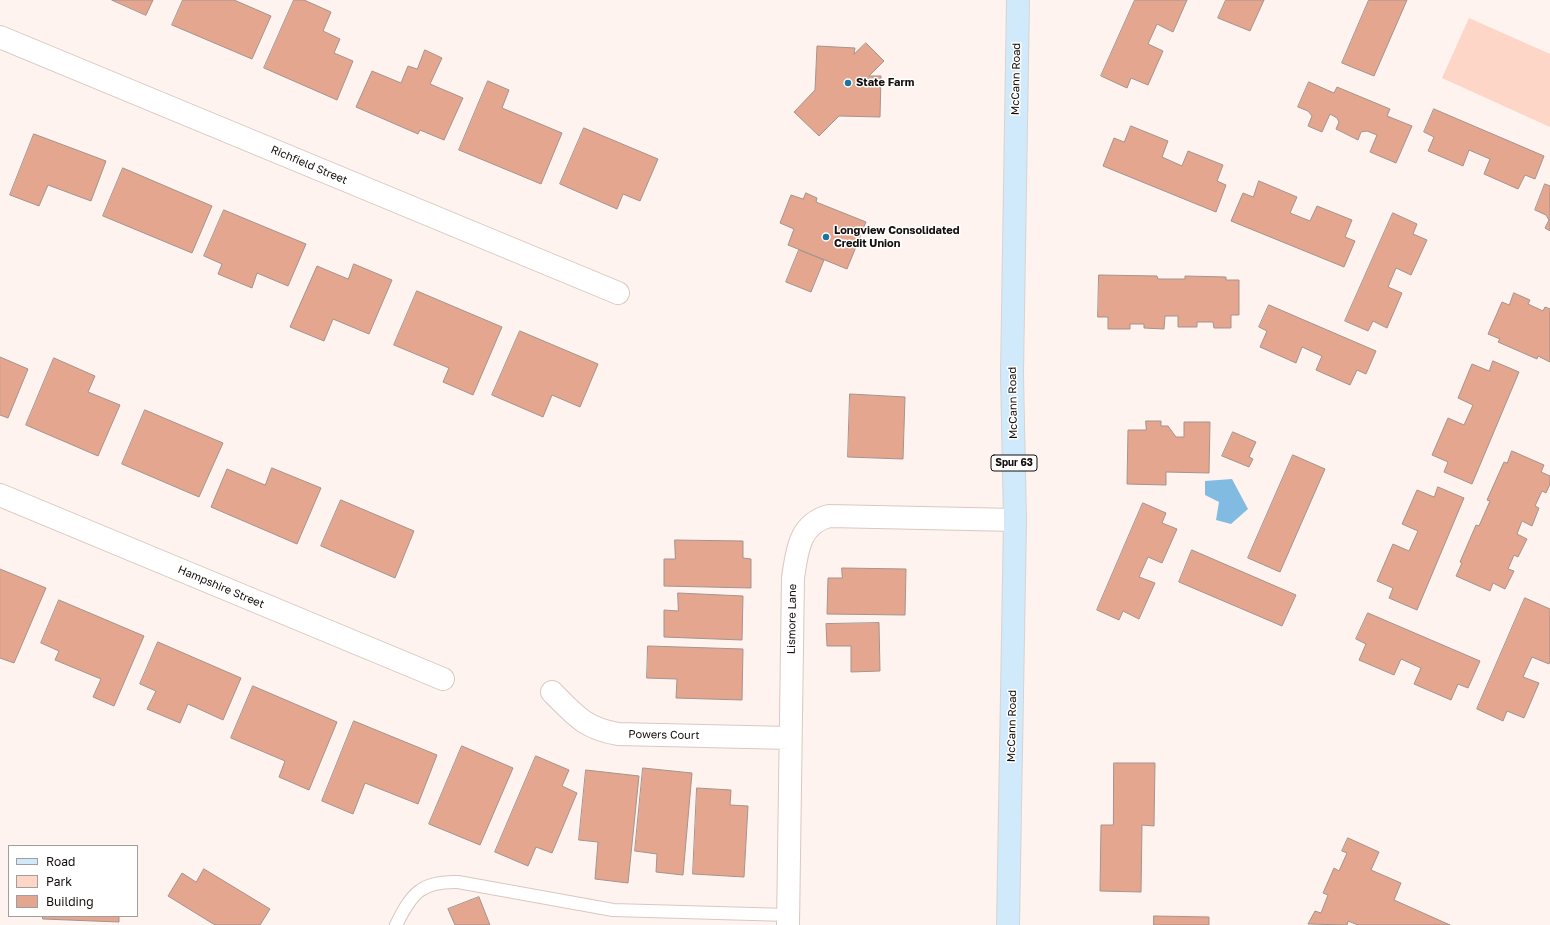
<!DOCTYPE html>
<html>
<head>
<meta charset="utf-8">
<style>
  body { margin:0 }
  #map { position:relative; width:1550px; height:925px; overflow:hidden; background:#fef3ef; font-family:"Golos Text",sans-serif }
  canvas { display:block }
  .legend { position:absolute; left:8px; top:845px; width:130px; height:72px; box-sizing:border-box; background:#fff; border:1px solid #a19e9d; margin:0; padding:5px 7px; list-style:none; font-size:12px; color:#130d0b }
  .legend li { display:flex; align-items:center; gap:8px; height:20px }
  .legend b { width:20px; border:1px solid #a19e9d }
</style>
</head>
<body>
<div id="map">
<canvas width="1550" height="925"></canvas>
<ul class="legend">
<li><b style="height:5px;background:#d0eafb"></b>Road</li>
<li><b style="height:11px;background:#fdd6c7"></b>Park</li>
<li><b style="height:11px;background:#e4a68f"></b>Building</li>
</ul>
</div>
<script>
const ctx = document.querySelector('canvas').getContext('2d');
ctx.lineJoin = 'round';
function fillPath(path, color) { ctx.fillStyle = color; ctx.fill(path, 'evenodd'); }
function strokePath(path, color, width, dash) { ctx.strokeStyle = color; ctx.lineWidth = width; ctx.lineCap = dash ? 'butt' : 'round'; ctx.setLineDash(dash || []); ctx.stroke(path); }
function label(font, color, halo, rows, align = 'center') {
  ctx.font = font + ' "Golos Text",sans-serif'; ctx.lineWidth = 3; ctx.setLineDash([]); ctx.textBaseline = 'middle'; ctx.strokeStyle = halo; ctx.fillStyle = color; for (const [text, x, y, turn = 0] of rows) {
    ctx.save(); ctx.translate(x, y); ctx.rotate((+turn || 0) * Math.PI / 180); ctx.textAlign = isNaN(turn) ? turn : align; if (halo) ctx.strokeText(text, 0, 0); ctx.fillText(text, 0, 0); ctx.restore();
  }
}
const green = new Path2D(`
  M1469,18L1550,54V127L1442,78Z`);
const water = new Path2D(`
  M1232,479L1248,509L1231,524L1216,520L1219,502L1205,495V481Z`);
const building = new Path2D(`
  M112,0H153L146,15Z
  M183,0H234L271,16L252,59L172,25Z
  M294,0H304L331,12L323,31L340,39L334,53L353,61L337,100L264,68Z
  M1135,0H1187L1173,32L1157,24L1148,44L1163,51L1148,85L1131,78L1127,88L1101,76Z
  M1226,0H1264L1250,31L1218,18Z
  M1369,0H1407L1374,76L1342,63Z
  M866,43L884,61L869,76H881L880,117L839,116L819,136L794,112L815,90L817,46L855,48L854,54Z
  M425,50L442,58L430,84L463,98L444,140L420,130L418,134L356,107L372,71L401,83L408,66L417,69Z
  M488,81L509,90L502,108L562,133L541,184L459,150Z
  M1309,82L1334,93L1337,87L1390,109L1387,116L1412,126L1396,163L1370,152L1377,135L1367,131L1361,132L1358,140L1336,129L1339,122L1337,118L1330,114L1322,132L1308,126L1312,116L1308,111L1298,107Z
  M1434,109L1544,156L1535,179L1525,175L1518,189L1484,174L1490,159L1469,150L1463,166L1428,151L1434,137L1424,132Z
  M1131,126L1168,141L1162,157L1182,166L1188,151L1223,165L1217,181L1226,185L1216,212L1103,166L1114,138L1124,142Z
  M584,128L658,159L640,201L623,194L617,209L560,184Z
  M34,134L106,161L91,201L48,185L39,206L10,195Z
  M123,168L212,206L192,253L103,216Z
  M1259,181L1297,197L1290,213L1310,221L1317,206L1352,220L1345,237L1355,241L1344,267L1231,221L1243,193L1253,197Z
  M1545,184L1550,186V231L1545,228L1549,220L1546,215L1535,210Z
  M806,193L817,198L816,202L866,222L847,269L788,245L794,229L780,223L791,195L803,199Z
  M224,210L306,244L288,286L257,273L252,288L218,274L222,264L204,256Z
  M1393,213L1417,224L1413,234L1427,240L1411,275L1396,268L1388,287L1402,293L1387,328L1373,321L1368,331L1345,321Z
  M799,250L824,260L811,292L786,282Z
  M354,264L392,280L369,334L333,319L324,341L290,327L317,266L348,279Z
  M1099,275L1157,276L1158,279H1185V276L1226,277V280H1239V315H1231V328H1214L1213,322H1197V327H1178V316H1165L1164,329L1144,328V324H1130V329H1108V317H1098Z
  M417,291L502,327L473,395L443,382L449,368L394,345Z
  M1514,293L1530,300L1528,304L1543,311L1545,307L1550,309V362L1538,356L1537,359L1498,342L1500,339L1488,334L1502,302L1509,305Z
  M1269,305L1376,351L1366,374L1357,370L1350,385L1316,370L1322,356L1302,347L1296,363L1260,347L1267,331L1259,327Z
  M520,331L598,364L580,407L552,395L543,417L492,395Z
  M0,357L28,369L8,418L0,415Z
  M54,358L95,376L88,392L120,405L98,456L26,425Z
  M1493,361L1519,372L1472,484L1444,472L1448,462L1432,455L1448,418L1464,425L1473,405L1458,398L1472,364L1489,371Z
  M850,394L905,397L903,459L848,457Z
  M145,410L223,443L199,497L122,464Z
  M1146,421H1161V426H1168L1176,437H1184V422H1210L1209,473L1166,472V485L1127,484L1128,430H1146Z
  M1233,432L1256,442L1249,457L1253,459L1249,467L1222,456Z
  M1512,451L1544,465L1541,472L1550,476V484L1546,493L1542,491L1535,506L1539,508L1532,526L1522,521L1517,534L1527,539L1518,557L1514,555L1508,569L1514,571L1505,589L1493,583L1490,591L1456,576L1462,563L1460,562L1476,525L1479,526L1490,501L1487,500L1504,462L1507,463Z
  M1293,455L1325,469L1280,572L1248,558Z
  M272,468L321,488L297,544L211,507L227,469L265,485Z
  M1438,487L1464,498L1417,610L1389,598L1393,588L1377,581L1393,544L1409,551L1418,531L1402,524L1417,490L1434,497Z
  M341,500L414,531L395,578L321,546Z
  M1143,503L1166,513L1162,523L1177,529L1162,563L1148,557L1139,577L1155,583L1139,619L1123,611L1119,620L1097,610Z
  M675,540L743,541V558L751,559V588L664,586V559H675Z
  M1192,550L1296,595L1282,626L1179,582Z
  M842,568L906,569L905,615L827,614L828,578H842Z
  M0,569L46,588L14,663L0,658Z
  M678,593L743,596L742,640L664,637V610L678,611Z
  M1525,598L1550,609V661L1549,664L1532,657L1523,677L1539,683L1524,718L1507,711L1503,721L1477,709Z
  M59,600L144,636L114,706L93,697L101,679L55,660L59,651L41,643Z
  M1368,613L1480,661L1468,688L1458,684L1451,700L1414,684L1421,668L1401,659L1394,675L1359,660L1366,644L1356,639Z
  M879,623L880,671L851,672V646H827L826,624Z
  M158,642L241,678L223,720L188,704L180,723L147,709L156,691L140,684Z
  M648,646L743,649L742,700L676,698L677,679L647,678Z
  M253,686L337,722L309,790L279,777L285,761L231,738Z
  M354,721L437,755L418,804L365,783L353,814L322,801Z
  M462,746L513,768L480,845L429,824Z
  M536,756L569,770L562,786L577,793L552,853L536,847L528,866L495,852Z
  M1114,763H1155L1154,826L1142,825L1141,892L1100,891L1101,825H1113Z
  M643,768L692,773L683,875L656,872L657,854L635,851Z
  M586,770L639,776L628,883L595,879L598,842L579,840Z
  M697,788L731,790L730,805L748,806L744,877L693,874Z
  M1348,838L1379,852L1371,870L1401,883L1394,900L1450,925H1358L1348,921L1347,925L1308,924L1315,911L1321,913L1328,895L1323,893L1334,868L1339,871L1347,853L1342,851Z
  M204,869L270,909L260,925H215L168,896L182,873L196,882Z
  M479,897L490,925H455L448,909Z
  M43,916H119V922L43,919Z
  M1154,916L1209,917V925H1154Z`);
const service = new Path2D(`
  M396,925C412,893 421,881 458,882L613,910L788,915`);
const minor = new Path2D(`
  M0,37L618,293
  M0,495L443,679
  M552,692C575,715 584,728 618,734L790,738
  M788,925L793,578C797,551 799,524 829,516L1015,520`);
const primary = new Path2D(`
  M1008,925L1015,520L1012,374L1018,0`);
const markers = [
  [848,83,4,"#1c74a3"],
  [826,237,4,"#1c74a3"]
];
const shields = [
  [1014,463,46]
];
const shieldNames = [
  ["Spur 63",1014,463]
];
const streetNames = [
  ["McCann Road",1016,79,-89],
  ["Richfield Street",309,165,23],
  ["McCann Road",1013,403,-91],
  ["Hampshire Street",221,587,23],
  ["Lismore Lane",792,619,-89],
  ["McCann Road",1012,726,-89],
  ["Powers Court",664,735,1]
];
const poiNames = [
  ["State Farm",856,83],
  ["Longview Consolidated",834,231],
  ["Credit Union",834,244]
];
fillPath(green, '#fdd6c7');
fillPath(water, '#82bbe1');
fillPath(building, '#e4a68f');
strokePath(building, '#a5938d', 1);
strokePath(service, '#dac7c1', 14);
strokePath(minor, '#dac7c1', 24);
strokePath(primary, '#d5d3d3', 24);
strokePath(service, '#fff', 12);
strokePath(minor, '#fff', 22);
strokePath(primary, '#d0eafb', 22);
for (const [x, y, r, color] of markers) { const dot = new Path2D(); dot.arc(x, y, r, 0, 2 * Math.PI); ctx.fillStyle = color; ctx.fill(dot); strokePath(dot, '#fff', 1.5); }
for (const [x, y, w] of shields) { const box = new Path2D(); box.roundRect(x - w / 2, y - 8, w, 16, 3); ctx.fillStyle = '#fff'; ctx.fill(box); strokePath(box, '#130d0b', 1); }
label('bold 10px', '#130d0b', null, shieldNames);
label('11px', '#130d0b', '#fff', streetNames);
label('bold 11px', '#130d0b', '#fff', poiNames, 'left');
</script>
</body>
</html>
